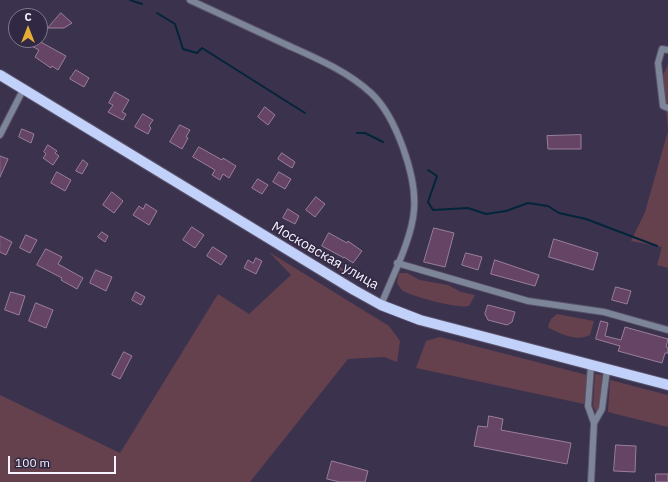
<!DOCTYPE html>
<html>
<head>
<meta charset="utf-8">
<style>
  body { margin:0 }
  #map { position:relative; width:668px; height:482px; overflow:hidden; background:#3b324e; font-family:"IBM Plex Sans",sans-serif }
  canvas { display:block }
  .north { position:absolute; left:8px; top:8px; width:40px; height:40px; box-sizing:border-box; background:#312843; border:1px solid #80798e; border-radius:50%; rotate:0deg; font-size:11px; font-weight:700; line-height:16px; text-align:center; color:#f6f3fe }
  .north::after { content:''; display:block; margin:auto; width:14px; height:18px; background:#e5ad35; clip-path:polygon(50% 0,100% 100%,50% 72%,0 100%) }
  .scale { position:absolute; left:8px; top:456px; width:108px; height:18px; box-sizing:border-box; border:2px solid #f6f3fe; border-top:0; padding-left:5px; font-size:12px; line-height:14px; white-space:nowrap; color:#f6f3fe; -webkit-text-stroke:3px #312843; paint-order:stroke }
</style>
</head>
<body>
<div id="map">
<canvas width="668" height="482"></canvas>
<div class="north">С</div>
<div class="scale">100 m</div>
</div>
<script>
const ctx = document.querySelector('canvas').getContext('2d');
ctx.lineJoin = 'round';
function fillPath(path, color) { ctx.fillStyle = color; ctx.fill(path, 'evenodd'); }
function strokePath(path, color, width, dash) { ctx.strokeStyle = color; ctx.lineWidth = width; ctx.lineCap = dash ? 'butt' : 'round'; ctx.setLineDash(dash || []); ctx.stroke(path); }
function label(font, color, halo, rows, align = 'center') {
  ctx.font = font + ' "IBM Plex Sans",sans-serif'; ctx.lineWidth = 3; ctx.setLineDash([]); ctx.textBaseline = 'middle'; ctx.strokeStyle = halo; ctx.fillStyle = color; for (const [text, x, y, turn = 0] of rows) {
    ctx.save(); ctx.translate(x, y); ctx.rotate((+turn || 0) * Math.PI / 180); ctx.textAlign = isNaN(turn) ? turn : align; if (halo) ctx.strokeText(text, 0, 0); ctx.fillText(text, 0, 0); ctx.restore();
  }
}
const green = new Path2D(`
  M668,64V268L657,265L662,247L631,241L645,212L668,131L663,76Z
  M269,252L389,326L400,341L397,362L384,357L348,359L250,482H0V395L120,453L218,294L249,314L291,275Z
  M319,252L343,269L345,273L313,254Z
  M399,273H407L420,280L448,285L461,292L475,295L469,306C458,309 415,297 403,291C401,289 399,286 397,283Z
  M557,314L594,321L590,335C577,342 561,334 549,328L548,326L551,319Z
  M440,337L587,375L584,404L416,368L426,341Z
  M595,374L602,375L600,408L596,412L593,406Z
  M610,380L668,395V427L608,412Z`);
const stream = new Path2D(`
  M130,0L142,4
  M157,13L175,24L183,49L197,53L202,48L305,113
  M357,133H365L383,142
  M428,170L437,176L428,202L433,210L468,208L486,214L506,211L528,203L548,206L559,213L586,219L657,246`);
const building = new Path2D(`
  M61,13L72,23L64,28H48Z
  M14,40H37L66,56L58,70L52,66L51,68L35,57L39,50L28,44L26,47Z
  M76,70L89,78L84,87L70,79Z
  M115,92L129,100L122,112L126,114L123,120L108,112L113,105L109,103Z
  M265,107L275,115L268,125L258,117Z
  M143,114L153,120L149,126L151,128L148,134L135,127Z
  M180,125L190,130L186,137L188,138L182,149L170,142Z
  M22,129L34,134L31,143L19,137Z
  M581,135V149H548L547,136Z
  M48,145L57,151L55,153L59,156L53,165L43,158L46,154L44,152Z
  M199,147L222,160L223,158L236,166L229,178L223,174L220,180L212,175L215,170L193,157Z
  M282,153L295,162L292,168L278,159Z
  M0,156L8,159L0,177Z
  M83,160L88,164L82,174L76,171Z
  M57,172L71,180L65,191L51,183Z
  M279,172L291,179L285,189L273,182Z
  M258,179L268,185L262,194L252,188Z
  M112,192L123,201L114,213L103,205Z
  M316,197L325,204L315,217L306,210Z
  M146,204L157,211L149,225L133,215L139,206L143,209Z
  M288,209L299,216L295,224L283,218Z
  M192,227L204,235L195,248L183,240Z
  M434,228L454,233L445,267L424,262Z
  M102,232L108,236L105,242L98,237Z
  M329,233L347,243L348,241L362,251L353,263L344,257V258L322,246Z
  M26,235L37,240L30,253L20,248Z
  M0,236L12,242L6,255L0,252Z
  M554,239L598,253L593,270L549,257Z
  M213,247L227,256L221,265L207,256Z
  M46,249L62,257L58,264L83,278L77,289L61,280L62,278L37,265Z
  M466,253L482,257L478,270L462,265Z
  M256,258L262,261L256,274L244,268L248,260L253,263Z
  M495,260L539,275L535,286L491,274Z
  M96,270L112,277L106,291L90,283Z
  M616,287L631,291L627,304L612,300Z
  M11,292L25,296L19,315L5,310Z
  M136,292L145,297L141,305L132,300Z
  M36,303L53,310L46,328L29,321Z
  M488,305L515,312L512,322L507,325L488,320L485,314Z
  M601,321L608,323L605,336L621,340L625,327L668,339L666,347L668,348V353H665L662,363L618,351L620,346L596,339Z
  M124,352L132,356L120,379L112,375Z
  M489,416L503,419L501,430L571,443L567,464L474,446L478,426L487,427Z
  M616,445L636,446L635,472L614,471Z
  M332,461L368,471L365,482H340L327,479Z
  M656,474H668V482H656Z`);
const minor = new Path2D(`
  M190,0C223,15 255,30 287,45C316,58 347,71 371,93C396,116 417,177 414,210C412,239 392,277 381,305
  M668,50L662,49L658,63L663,106L668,108
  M0,135L23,90
  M397,263L528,301L604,312L668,330
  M594,423L602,409L607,369
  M591,482L594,423L588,406L591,365`);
const primary = new Path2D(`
  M0,75L354,290L381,305L420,320L668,385`);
const streetNames = [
  ["Московская улица",325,256,30]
];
fillPath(green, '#65414e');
strokePath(stream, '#03253a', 2);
fillPath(building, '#646');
strokePath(building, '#9a7f99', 1);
strokePath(minor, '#59516a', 8);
strokePath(primary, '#59516a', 12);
strokePath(minor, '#7d8598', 6);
strokePath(primary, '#c2d1f9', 10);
label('14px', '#f6f3fe', '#312843', streetNames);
</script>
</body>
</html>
